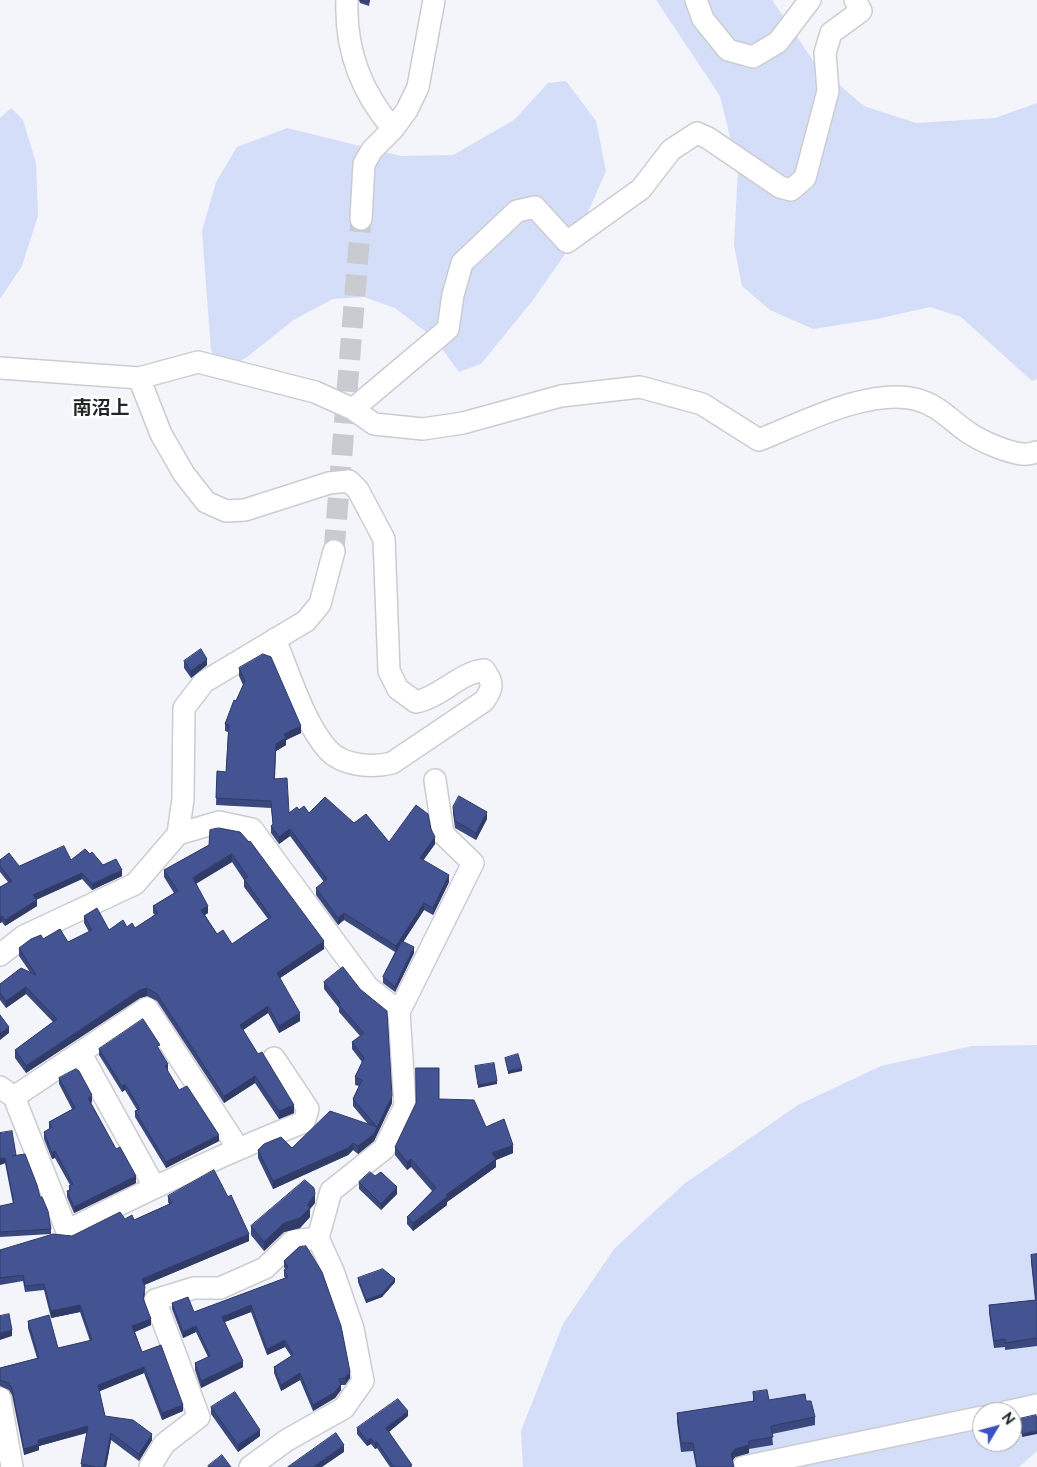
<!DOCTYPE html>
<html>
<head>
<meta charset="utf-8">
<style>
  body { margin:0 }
  #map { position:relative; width:1037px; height:1467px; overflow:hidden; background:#f3f5fa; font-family:Raleway,sans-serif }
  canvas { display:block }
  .north { position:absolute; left:972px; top:1402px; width:50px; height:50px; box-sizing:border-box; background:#fff; border:1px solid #a7a7a8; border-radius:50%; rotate:53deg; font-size:14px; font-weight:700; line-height:20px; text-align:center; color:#232426 }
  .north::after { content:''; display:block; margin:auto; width:18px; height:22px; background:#3e51c4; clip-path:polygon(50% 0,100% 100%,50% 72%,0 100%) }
</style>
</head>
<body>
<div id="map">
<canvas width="1037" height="1467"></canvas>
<div class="north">N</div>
</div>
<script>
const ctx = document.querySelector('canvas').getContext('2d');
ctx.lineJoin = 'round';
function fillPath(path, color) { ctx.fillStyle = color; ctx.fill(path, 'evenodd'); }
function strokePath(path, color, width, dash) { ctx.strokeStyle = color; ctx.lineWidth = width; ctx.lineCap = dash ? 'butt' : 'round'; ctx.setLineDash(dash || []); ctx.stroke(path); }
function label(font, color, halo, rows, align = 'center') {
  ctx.font = font + ' Raleway,"Noto Sans JP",sans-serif'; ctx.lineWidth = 5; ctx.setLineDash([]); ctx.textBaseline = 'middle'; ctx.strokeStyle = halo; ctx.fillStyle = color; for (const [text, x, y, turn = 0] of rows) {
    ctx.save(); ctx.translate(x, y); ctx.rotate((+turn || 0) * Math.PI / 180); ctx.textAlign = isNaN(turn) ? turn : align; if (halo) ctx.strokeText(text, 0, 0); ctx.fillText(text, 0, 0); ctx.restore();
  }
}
const green = new Path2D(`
  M656,0H772L816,65L864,106L916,123L995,118L1037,103V379L1032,381L961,317L930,307L877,319L813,329L770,310L742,286L734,245L738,170L720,96Z
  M566,81L596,121L606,171L577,237L533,300L481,364L459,372L434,338L395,308L364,297L333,299L295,319L247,357L223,372L211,350L202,231L216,182L237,147L287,128L401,156L453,155L514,120L548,83Z
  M11,108L23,120L36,163L38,216L22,266L0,299V118Z
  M1037,1045V1451L1019,1467H523L521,1431L563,1324L614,1249L684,1184L798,1105L881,1066L972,1046ZM982,1412H1012V1442H982Z`);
const minorTunnel = new Path2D(`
  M334,551L361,219`);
const minor = new Path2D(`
  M347,0C345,50 361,92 393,129
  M696,0L703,19L728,50L753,57L778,42L810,0
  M361,219L364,164L372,150L393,129L407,110L418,87L434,0
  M0,368L139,378L198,362L315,392L353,409L374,424L423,429L463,423L561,396L640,387L702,404L759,440C802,423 868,388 915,399C939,405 950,420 969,433C983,442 1006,452 1022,454C1027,455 1033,453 1037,452
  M139,378L161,434L184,474L206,502L226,511L245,510L329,483L349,481L358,490L384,539L389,671L398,689L416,702C441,697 459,673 484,670C494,683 493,688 484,701L392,763C373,768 343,766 328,750C304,723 289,673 275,639
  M353,409L448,329L453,295L462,263L517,211L535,207L567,242L641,189L671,150L697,133L708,138L780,187L791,190L805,178L828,91L825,53L831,33L861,11L855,0
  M178,834L219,822L252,829L368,987L399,1012L405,1106L384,1149L331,1191L318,1238L333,1271L353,1329L363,1381L344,1408L287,1440L250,1467
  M0,955L24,936L135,884L178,834L183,799L184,708L204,682L306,621L320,604L334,551
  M399,1012L473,863L443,834L435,780
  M81,1054L154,1186
  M0,1087L14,1097L67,1231C145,1191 222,1154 304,1122L308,1109L274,1058
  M14,1097L147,1008L238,1148
  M0,1398L12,1467
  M1006,1412L1037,1405
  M150,1467L164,1444L199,1417L155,1300L194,1288H220L265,1268L293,1241L318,1238
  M743,1467L982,1417`);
const wall = new Path2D(`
  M359,0H370L369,6L360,3Z
  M184,661L207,665L191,678L184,668Z
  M239,668L301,733L286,740V745L276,751L275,779L289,813L299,810L309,813L354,823L389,842L431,829L435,844L423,860L449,882L433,915L424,910L403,942L414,953L395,992L383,983V977L395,952L344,920L338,925L316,895V888L324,882L290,836L279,844L271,833V826L273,825L271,808L216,805L217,771L226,772L228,732L225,731V724L243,685L239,676Z
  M453,807L487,819L476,840L455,828L453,813Z
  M210,830L324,949L280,978L300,1021L279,1033L268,1013L243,1030L294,1113L279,1119L255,1083L224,1103L157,1001L147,996L140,998L26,1073L15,1058V1050L53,1022L26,994L6,1008L0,1000V984L30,972L19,956V948L43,939L68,942L89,932L84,923V916L109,930L127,927L135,928L155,915L153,913V906L174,893L164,877V870L209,845ZM232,862L244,880V887L268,919L232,944L217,934L205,915L208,913L196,884Z
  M90,854L103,865L122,876L92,890L82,879L36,900L37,906L5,926L2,922L0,923V887L8,882L0,872V860L19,866L71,860Z
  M343,967L392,1103L374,1141L358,1154L353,1150L348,1155L273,1189L258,1158V1150L292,1148L368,1124L353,1106V1099L359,1086L355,1085V1077L362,1062L352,1049V1042L360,1036L339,1012V1008L324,989V982Z
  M99,1049L160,1051L168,1070L167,1071L179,1090L219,1141L166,1168L135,1117V1111L137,1110L125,1090L122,1092L99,1055Z
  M59,1078L92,1102L91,1103L116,1149L136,1183L74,1213L67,1197V1191L69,1190V1186L70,1185L55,1158L52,1159L44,1139V1132L49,1129V1122L72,1109L59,1084Z
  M439,1099L486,1127L513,1153L496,1160V1167L447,1202V1205L413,1231L407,1224V1217L432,1191L411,1167L407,1170L395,1155V1147Z
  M0,1133L16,1155L40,1197L51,1229V1234L0,1237V1206L13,1204L5,1163L0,1165Z
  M375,1176L397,1194L381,1210L359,1189V1182Z
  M168,1196L249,1241L144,1285L145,1294L144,1299L151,1325L135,1332L142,1352L183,1411L162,1420L144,1373L99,1391L105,1416L152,1440L139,1461L111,1440L106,1467H81L87,1433L39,1446V1450L24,1455L12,1395L9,1390L0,1386V1368L37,1358L28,1328V1321L58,1348L90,1341L80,1312L51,1318L44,1290L25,1292L23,1281L0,1285V1250L72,1236L125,1219L134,1220L169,1204L168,1202Z
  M315,1203L310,1209V1217L300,1228L284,1232L264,1251L251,1235V1226Z
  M299,1247L350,1378L345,1385H341V1390L335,1398L313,1411L300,1380L281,1391L274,1373V1367L291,1356L285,1347L267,1355L251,1312L225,1322L243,1367L201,1388L195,1370V1363L208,1357L196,1332L183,1338L172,1309V1303L194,1312L285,1278L284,1276V1270L285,1269L284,1267V1261Z
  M1037,1254V1346L1005,1350V1347L994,1348L989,1313V1305L1035,1300L1031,1262V1255Z
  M358,1278L395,1282L382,1297L366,1303L358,1282Z
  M753,1392L769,1400L806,1401L815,1417V1425L772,1434L773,1445L749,1449V1453L735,1457L732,1461L734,1467H696L693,1451L681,1452L677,1422V1413L753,1401Z
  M211,1407L260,1436L238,1452L211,1414Z
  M408,1416L389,1432L412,1467H390L377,1448L375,1449L371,1444L367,1446L357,1434V1428Z`);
const shadedWall = new Path2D(`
  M207,659V665L191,678V671Z
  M301,726V733L286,740V745L276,751V744L284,734Z
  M487,812V819L476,840V833Z
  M290,829V836L279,844V837Z
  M435,837V844L420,865V858Z
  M232,854V862L193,885V878Z
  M122,870V876L92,890V884Z
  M82,873V879L33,901V895Z
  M449,875V882L433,915V908Z
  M37,900V906L5,926V920Z
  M424,903V910L396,953V946Z
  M208,906V913L201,917V910Z
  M344,913V920L338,925V918Z
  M2,916V922L0,923V917Z
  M324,941V949L277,980V973Z
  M414,947V953L395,992V987Z
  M26,987V994L6,1008V1001Z
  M147,988V996L140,998L26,1073V1066L140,990Z
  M268,1006V1013L240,1032V1025Z
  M300,1013V1021L279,1033V1026Z
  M9,1027V1033L0,1040V1033Z
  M168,1064V1070L165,1073V1066Z
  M522,1068V1071L508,1074V1071Z
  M255,1076V1083L224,1103V1096Z
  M497,1081V1084L478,1088V1085Z
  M125,1084V1090L122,1092V1086Z
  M92,1095V1102L88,1104V1098Z
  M392,1096V1103L374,1141L358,1154V1146L374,1134Z
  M294,1105V1113L279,1119V1111Z
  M219,1135V1141L166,1168V1162Z
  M353,1143V1150L348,1155L273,1189V1181Z
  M513,1145V1153L496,1160V1167L447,1202V1205L413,1231V1223L492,1153Z
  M55,1151V1158L52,1159V1153Z
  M5,1158V1163L0,1165V1159Z
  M411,1159V1167L407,1170V1162Z
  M136,1176V1183L74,1213V1207Z
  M397,1187V1194L381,1210V1204Z
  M315,1194V1203L310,1209V1217L300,1228L284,1232L264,1251V1242L284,1223L307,1205Z
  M249,1234V1241L142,1286V1279Z
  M395,1279V1282L382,1297L366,1303V1300Z
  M80,1305V1312L51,1318V1311Z
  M251,1305V1312L222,1323V1317Z
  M151,1319V1325L132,1333V1326Z
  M196,1326V1332L183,1338V1332Z
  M12,1330V1336L0,1340V1333Z
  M285,1340V1347L267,1355V1349Z
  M243,1361V1367L201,1388V1381Z
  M144,1367V1373L98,1392V1385Z
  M350,1372V1378L345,1385V1378Z
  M300,1373V1380L281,1391V1385Z
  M341,1384V1390L335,1398L313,1411V1405Z
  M183,1405V1411L162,1420V1413Z
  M408,1411V1416L386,1434V1428Z
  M88,1426V1432L39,1446V1450L24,1455V1449L38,1440Z
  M260,1430V1436L238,1452V1445Z
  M1037,1431V1434L1022,1437V1434Z
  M111,1433V1440L106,1467H104Z
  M152,1434V1440L139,1461V1454Z
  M371,1438V1444L367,1446V1441Z
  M377,1442V1448L375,1449V1443Z
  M344,1445V1452L322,1467H313Z
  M749,1445V1453L735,1457L731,1463V1454L735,1449Z`);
const building = new Path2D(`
  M360,0H369V2Z
  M201,649L207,659L191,671L184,661Z
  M263,654L271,657L301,726L284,734L286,738L276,744L274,779L287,778L289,813L297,807L299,810L304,806L309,813L325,797L354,823L366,814L389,842L416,805L428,814L431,829L435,837L420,858L449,875L433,908L424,903L396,946L344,913L338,918L316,888L327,879L290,829L279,837L271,826L273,824L271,801L216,798L217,771L226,772L229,725L225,724L234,700L236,701L245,681L239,668Z
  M459,796L487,812L476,833L455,821L453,807Z
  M219,828L240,832L249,842L250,841L324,941L277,973L300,1013L279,1026L268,1006L240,1025L258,1054L262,1052L294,1105L279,1111L255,1076L224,1096L157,994L147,988L140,990L26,1066L15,1050L57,1019L26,987L6,1001L0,993V984L21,968L36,975L19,948L31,939L41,935L43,939L60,929L68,942L92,930L84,916L97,908L109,930L123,920L127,927L132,923L135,928L158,913L153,906L178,891L164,870L209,845L210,830ZM232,854L248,877L244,879L271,917L232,944L223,930L217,934L201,910L208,906L193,878Z
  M64,846L71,860L85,849L90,854L92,852L103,865L116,859L122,870L92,884L82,873L33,895L37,900L5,920L2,916L0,917V887L12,881L0,866V860L9,853L19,866Z
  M402,941L414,947L395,987L383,977Z
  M343,967L360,989L387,1011L392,1096L374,1134L358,1146L353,1143L348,1148L273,1181L258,1150L264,1144L281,1137L292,1148L330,1111L377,1127L353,1099L362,1080L355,1077L364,1058L352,1042L364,1033L339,1005L340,1003L324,982Z
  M0,1015L9,1027L0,1033Z
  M143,1019L160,1045L157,1046L168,1064L165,1066L179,1090L187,1086L219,1135L166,1162L135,1111L140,1109L125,1084L122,1086L99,1049Z
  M518,1054L522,1068L508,1071L505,1058Z
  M494,1063L497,1081L478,1085L475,1066Z
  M416,1068H439V1099L474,1100L486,1127L504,1119L513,1145L492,1153L496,1159L446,1195L447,1197L413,1223L407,1217L436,1188L411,1159L407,1162L395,1147L416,1103Z
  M76,1069L79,1071L92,1095L88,1098L116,1149L120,1147L136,1176L74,1207L67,1191L71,1190L69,1186L73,1184L55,1151L52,1153L44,1132L52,1127L49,1122L75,1108L59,1078Z
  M12,1131L16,1155L12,1156L25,1154L37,1185L40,1197H42L48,1211L51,1229L0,1232V1206L14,1203L5,1158L0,1159V1133Z
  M214,1170L228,1197L231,1195L249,1234L142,1279L145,1287L143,1298L151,1319L132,1326L142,1352L161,1345L183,1405L162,1413L144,1367L98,1385L105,1416L133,1420L152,1434L139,1454L111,1433L104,1467H96L81,1464L88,1426L38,1440L39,1444L24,1449L12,1389L9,1383L0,1380V1368L39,1358L28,1321L49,1315L58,1348L92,1340L80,1305L51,1311L44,1284L25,1286L23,1275L0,1278V1250L53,1234L72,1236L120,1212L125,1219L132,1215L134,1220L172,1203L168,1196Z
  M370,1172L375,1176L381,1172L397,1187L381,1204L359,1182Z
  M305,1180L314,1188L315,1194L307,1205L310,1208L300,1218L284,1223L264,1242L251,1226Z
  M306,1246L322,1272L341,1326L350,1372L345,1378L339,1379L341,1384L335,1392L313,1405L300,1373L281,1385L274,1367L293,1355L285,1340L267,1349L251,1305L222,1317L243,1361L201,1381L195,1363L210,1356L196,1326L183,1332L172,1303L188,1297L194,1312L288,1277L284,1270L288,1267L284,1261L299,1247Z
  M1037,1254V1338L1005,1343V1339L994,1341L989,1305L1036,1300L1031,1255Z
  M383,1269L395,1279L382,1294L366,1300L358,1278Z
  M9,1314L12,1330L0,1333V1316Z
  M767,1390L769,1400L805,1394L806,1401H811L815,1417L771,1426L773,1437L749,1441V1445L735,1449L731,1454L734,1467H697L693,1443H681L677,1413L754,1401L753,1392Z
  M235,1392L260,1430L238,1445L211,1407Z
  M398,1399L408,1411L386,1428L412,1465L410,1466L411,1467H394L377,1442L375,1443L371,1438L367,1441L357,1428Z
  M1036,1415L1037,1421V1431L1022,1434L1019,1419Z
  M336,1433L344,1445L313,1467H288Z
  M222,1455L231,1467H209L208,1466Z`);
const quarterNames = [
  ["南沼上",101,408]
];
fillPath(green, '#d5def9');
strokePath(minorTunnel, '#c9cbd0', 21, [21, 11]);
strokePath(minor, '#cbccd1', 24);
strokePath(minor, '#fff', 21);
fillPath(wall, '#3a487e');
fillPath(shadedWall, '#303b67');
fillPath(building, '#445493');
strokePath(building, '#303b67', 1);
label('bold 19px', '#232426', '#fff', quarterNames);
</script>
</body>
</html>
